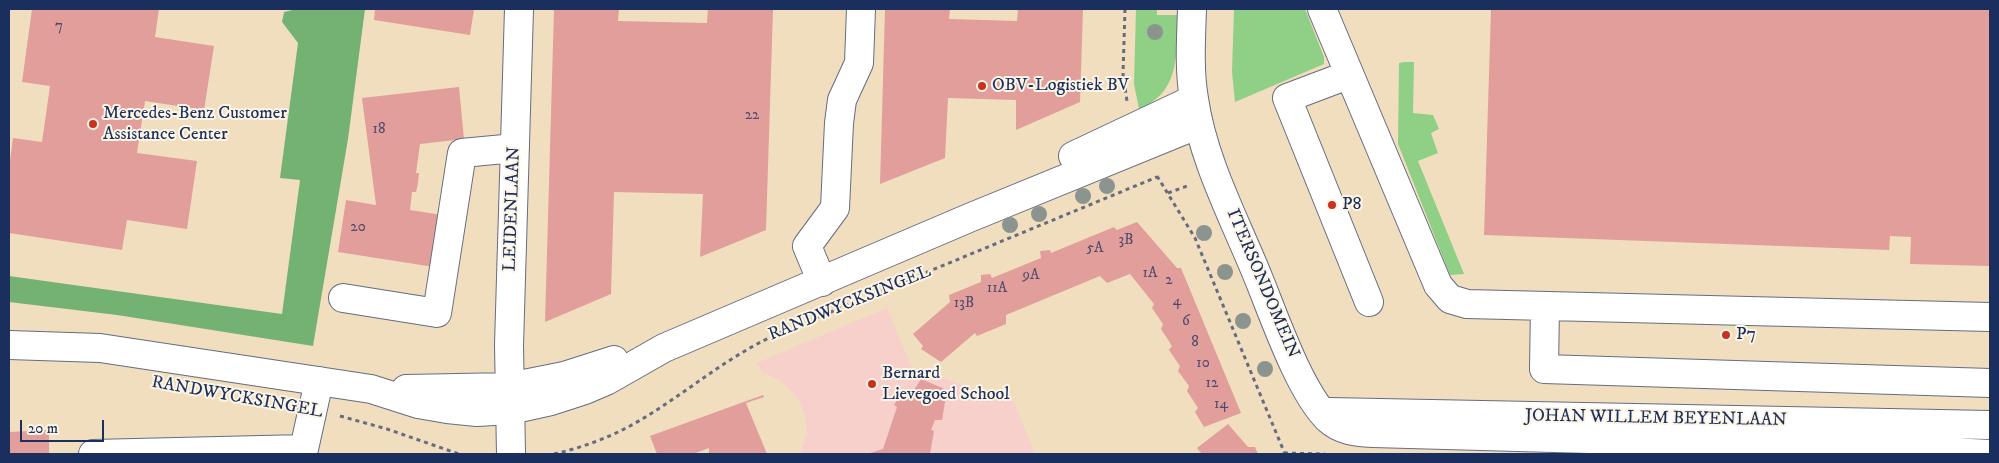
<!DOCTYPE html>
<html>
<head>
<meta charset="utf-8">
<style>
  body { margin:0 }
  #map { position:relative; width:1999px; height:463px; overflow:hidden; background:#f1debe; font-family:"IM FELL DW Pica",serif }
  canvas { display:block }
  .frame { position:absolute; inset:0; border:10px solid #1b2f5e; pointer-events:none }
  .scale { position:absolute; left:20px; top:420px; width:84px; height:22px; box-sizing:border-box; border:2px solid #1b2f5e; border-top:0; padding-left:6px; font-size:15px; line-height:18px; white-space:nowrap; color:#1b2f5e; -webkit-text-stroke:4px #fcf5e5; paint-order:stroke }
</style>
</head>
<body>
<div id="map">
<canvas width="1999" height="463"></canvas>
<div class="frame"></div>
<div class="scale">20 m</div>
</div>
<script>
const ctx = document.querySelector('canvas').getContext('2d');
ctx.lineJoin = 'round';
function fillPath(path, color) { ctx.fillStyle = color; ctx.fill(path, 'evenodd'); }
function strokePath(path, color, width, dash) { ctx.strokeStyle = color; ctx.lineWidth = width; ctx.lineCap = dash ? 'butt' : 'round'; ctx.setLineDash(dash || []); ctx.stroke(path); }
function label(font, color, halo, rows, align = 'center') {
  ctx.font = font + ' "IM FELL DW Pica",serif'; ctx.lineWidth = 4; ctx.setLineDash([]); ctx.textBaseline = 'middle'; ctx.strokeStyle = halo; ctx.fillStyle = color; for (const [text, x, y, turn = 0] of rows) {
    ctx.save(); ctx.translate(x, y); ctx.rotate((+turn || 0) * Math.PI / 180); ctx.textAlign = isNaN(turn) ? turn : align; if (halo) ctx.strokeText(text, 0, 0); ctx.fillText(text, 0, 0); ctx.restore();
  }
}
const built = new Path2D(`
  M887,308L912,368L1014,402L1035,454H800L807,432L805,417L800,402L790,389L778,379L763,373L757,363Z`);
const green = new Path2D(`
  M1136,9H1157V15H1178C1176,54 1181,92 1139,109L1134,84Z
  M1234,9H1305L1324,57V64L1235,102L1232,72Z
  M1405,62H1414L1413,113L1433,115L1439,129L1431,133L1438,153L1418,161L1464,274L1450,275L1398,144L1399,63Z`);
const forest = new Path2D(`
  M297,9H365L348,139L313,346L117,315L9,302V276L282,314L300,180L280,178L298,43L282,22L284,12Z`);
const building = new Path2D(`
  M32,9H159L155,37L214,46L204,110L145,101L137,153L197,161L187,229L127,220L122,250L9,233V168L13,138L42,142L50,86L22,82Z
  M375,9H474L470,35L374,20Z
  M554,9H619L618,21L707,23L708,9H773L766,230L700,257L703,194L614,192L611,294L545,322Z
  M885,9H950L949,19L1017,21L1018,9H1083L1080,102L1016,130V100L948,98L945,158L880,184Z
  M1491,9H1990V266L1910,264L1911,237L1890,236L1889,250L1484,235Z
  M459,87L464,139L420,144L416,173H419L418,183L416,192H412L410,210L442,215L434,267L338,252L346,200L376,205L362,98Z
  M1137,222L1177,268H1181L1241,413L1204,427L1195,412L1198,408L1187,391L1189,386L1178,371L1180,366L1169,350L1172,346L1161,329L1163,324L1152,308L1154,304L1130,274L1107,283L1100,276L1006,315V324L977,336L975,333L941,362L921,349L923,346L913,334L950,302L949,295L981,282V275L990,274L992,278L1041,258L1040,251L1050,250L1051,253L1114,227L1117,230Z
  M921,379L947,390L942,420H935L931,430L934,431L930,454H867L883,449L897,407L894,405L900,395L909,398Z
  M763,395L764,397L746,403L767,454H709V448L693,454H657L650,436Z
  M1228,424L1248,447H1255L1258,454H1202L1197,448Z
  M49,430V454H9V432Z`);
const path = new Path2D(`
  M1125,9L1123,74L1127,101
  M1157,176L1195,238L1285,454
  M1168,193L1190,185
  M340,416L387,429L459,454
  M1284,453L1325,454
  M554,454C580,448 606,439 630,426C681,398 721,360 775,335L1157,177`);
const minor = new Path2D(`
  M1192,9C1191,39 1189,70 1194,99C1203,161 1235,220 1258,277C1274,316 1299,390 1328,419C1341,431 1356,432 1373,433L1807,445L1990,454
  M1322,9L1438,285L1450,299L1467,304L1990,317
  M1348,75L1287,98L1369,302
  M1073,156L1194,99
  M822,282L807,246L835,208L839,123L842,100L859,63L861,9
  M343,298L437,313L462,153L515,148
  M1545,306L1544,369L1990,383
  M9,345L100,348L371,389L418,404L447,409L477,412L510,410L551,401L585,390L606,381L664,348L969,218L1199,124
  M406,389L509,387L564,376L614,360
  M1329,412L1990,425
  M93,454L304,449L319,381
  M511,454L509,345L519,9`);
const trees = [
  [1155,32],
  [1107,186],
  [1083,196],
  [1039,214],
  [1010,225],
  [1204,233],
  [1225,272],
  [1243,321],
  [1265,369]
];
const markers = [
  [982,86,5,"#c8321e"],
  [93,124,5,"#c8321e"],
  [1332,205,5,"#c8321e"],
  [1726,335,5,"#c8321e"],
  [872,384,5,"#c8321e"]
];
const numberNames = [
  ["7",59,27],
  ["22",752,116],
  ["18",379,130],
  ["20",358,228],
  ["3B",1126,241],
  ["5A",1095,249],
  ["1A",1150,274],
  ["9A",1031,276],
  ["2",1169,281],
  ["11A",997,289],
  ["4",1177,302],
  ["13B",964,304],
  ["6",1186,322],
  ["8",1195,343],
  ["10",1203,364],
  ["12",1212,384],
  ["14",1221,405]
];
const poiNames = [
  ["OBV-Logistiek BV",992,86],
  ["Mercedes-Benz Customer",103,114],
  ["Assistance Center",103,135],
  ["P8",1342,205],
  ["P7",1736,335],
  ["Bernard",882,374],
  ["Lievegoed School",882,395]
];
const streetNames = [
  ["LEIDENLAAN",513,209,-88],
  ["ITERSONDOMEIN",1262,284,67],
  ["RANDWYCKSINGEL",850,304,-22],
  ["RANDWYCKSINGEL",237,398,10],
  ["JOHAN WILLEM BEYENLAAN",1656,419,1]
];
fillPath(built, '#f7d0cc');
fillPath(green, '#90cf86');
fillPath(forest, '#74b273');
fillPath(building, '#e29e9a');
strokePath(minor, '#666c80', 30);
strokePath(path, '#666c80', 3, [4, 4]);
strokePath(minor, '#fff', 28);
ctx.fillStyle = '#8b948f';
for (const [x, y] of trees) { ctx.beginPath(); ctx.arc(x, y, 8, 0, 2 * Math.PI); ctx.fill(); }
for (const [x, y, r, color] of markers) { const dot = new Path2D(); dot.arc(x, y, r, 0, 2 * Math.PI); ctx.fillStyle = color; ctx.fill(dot); strokePath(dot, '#fcf5e5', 2); }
label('15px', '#4d4b6d', null, numberNames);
label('18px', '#1b2f5e', '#fcf5e5', poiNames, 'left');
label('18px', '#1b2f5e', '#fcf5e5', streetNames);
</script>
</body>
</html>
